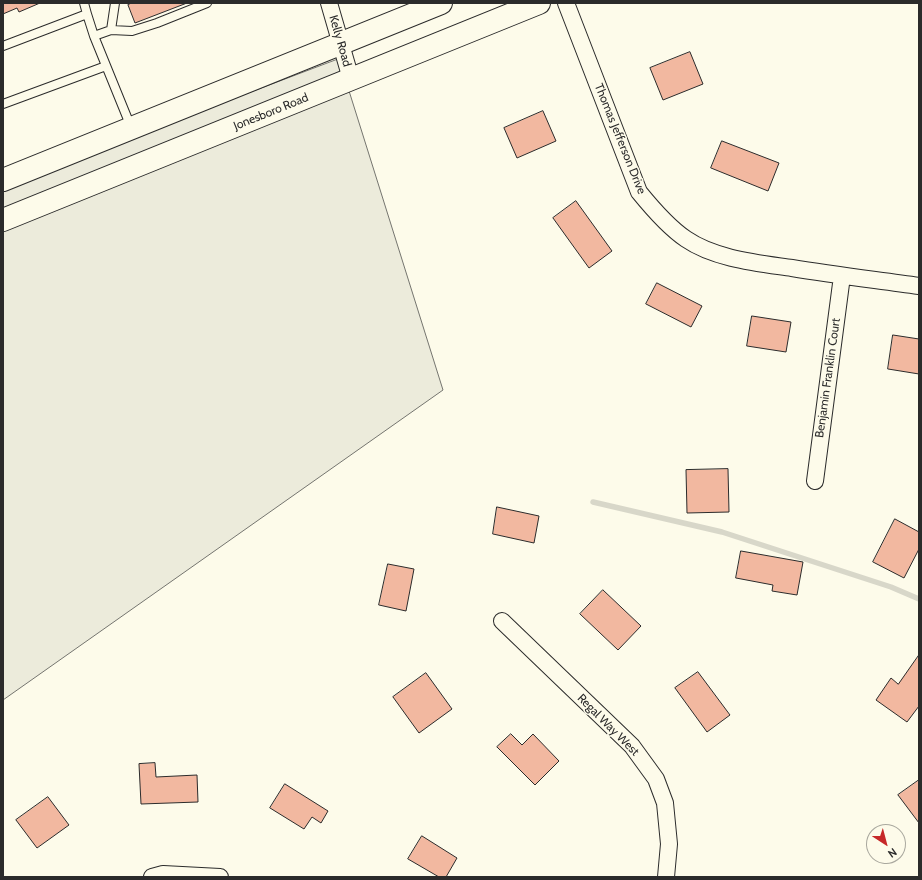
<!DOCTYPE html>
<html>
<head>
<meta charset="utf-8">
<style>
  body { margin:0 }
  #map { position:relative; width:922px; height:880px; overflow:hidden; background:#fdfbea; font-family:Cabin,sans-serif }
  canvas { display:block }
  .frame { position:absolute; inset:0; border:4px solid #2b2b2b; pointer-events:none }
  .north { position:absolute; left:866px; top:824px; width:40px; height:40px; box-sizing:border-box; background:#fdfbea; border:1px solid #a9a89e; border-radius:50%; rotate:144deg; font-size:11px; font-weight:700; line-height:16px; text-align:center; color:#2b2b2b }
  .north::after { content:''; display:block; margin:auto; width:14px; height:18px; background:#c62828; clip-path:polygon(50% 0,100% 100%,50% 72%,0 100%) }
</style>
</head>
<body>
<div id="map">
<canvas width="922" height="880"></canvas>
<div class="frame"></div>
<div class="north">N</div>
</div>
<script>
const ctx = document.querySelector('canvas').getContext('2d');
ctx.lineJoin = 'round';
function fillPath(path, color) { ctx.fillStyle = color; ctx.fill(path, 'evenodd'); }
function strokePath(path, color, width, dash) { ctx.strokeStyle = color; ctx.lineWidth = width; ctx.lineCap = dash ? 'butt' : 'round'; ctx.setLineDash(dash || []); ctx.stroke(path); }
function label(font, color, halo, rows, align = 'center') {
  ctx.font = font + ' Cabin,sans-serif'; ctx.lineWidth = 3; ctx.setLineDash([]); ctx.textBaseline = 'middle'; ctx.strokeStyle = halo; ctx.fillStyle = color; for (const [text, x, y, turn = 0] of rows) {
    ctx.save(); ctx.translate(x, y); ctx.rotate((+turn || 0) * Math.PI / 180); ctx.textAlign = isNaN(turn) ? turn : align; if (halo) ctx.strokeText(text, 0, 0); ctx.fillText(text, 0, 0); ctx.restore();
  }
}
const green = new Path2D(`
  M339,59L443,390L3,700V186Z`);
const stream = new Path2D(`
  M593,502L722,532L891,587L919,599`);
const building = new Path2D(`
  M3,3H40L19,12L17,8L3,14Z
  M132,3H187L135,23L128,5Z
  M690,52L703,84L663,100L650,68Z
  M543,111L556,141L517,158L504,128Z
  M722,141L779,163L768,191L711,168Z
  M576,201L612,251L589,268L553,218Z
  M657,283L702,306L691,327L646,304Z
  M752,316L791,322L786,352L747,346Z
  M893,335L919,339V374L888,369Z
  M728,469L729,512L687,513L686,470Z
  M497,507L539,516L534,543L493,534Z
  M895,519L919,532V549L904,578L873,562Z
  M741,551L803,562L797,595L772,591L773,585L736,578Z
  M388,564L414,569L406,611L379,605Z
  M603,590L641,626L618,650L580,614Z
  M919,655V706L907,722L876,700L891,678L898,684Z
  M698,672L730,715L707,732L675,688Z
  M426,673L452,709L419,733L393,697Z
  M511,734L522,745L533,734L559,761L535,785L497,747Z
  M155,763L156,777L197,775L198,802L141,804L139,764Z
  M919,780V823L898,795Z
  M285,784L328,811L321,823L312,817L304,829L270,808Z
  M48,797L69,825L37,848L16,820Z
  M422,836L457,858L446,877H439L408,859Z`);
const service = new Path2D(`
  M84,3L87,14
  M111,30L115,3
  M94,36L111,30L132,31L157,23L207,3
  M3,46L87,14L94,36L131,127
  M3,104L106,66`);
const minor = new Path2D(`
  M329,3L351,79
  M566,3L639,192C652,208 668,227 686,239C715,259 758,263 792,268C834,275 877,280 919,286
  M815,481L842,276
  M502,621L632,746L656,779L665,803L669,844L666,877
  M152,877L163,874L220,877`);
const primary = new Path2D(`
  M3,180L441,3
  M3,220L539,3`);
const streetNames = [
  ["Kelly Road",340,41,74],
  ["Jonesboro Road",271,112,-22],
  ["Thomas Jefferson Drive",620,139,68],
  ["Benjamin Franklin Court",828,378,-82],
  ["Regal Way West",608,725,45]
];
fillPath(green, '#ecebdb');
strokePath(green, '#74746e', 1);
strokePath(stream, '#d8d7c9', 5.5);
fillPath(building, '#f2b8a0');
strokePath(building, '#2b2b2b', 1);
strokePath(service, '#2b2b2b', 10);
strokePath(minor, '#2b2b2b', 18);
strokePath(primary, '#2b2b2b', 24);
strokePath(service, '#fdfbea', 8);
strokePath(minor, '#fdfbea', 16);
strokePath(primary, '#fdfbea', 22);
label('12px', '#2b2b2b', '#fdfbea', streetNames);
</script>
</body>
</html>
